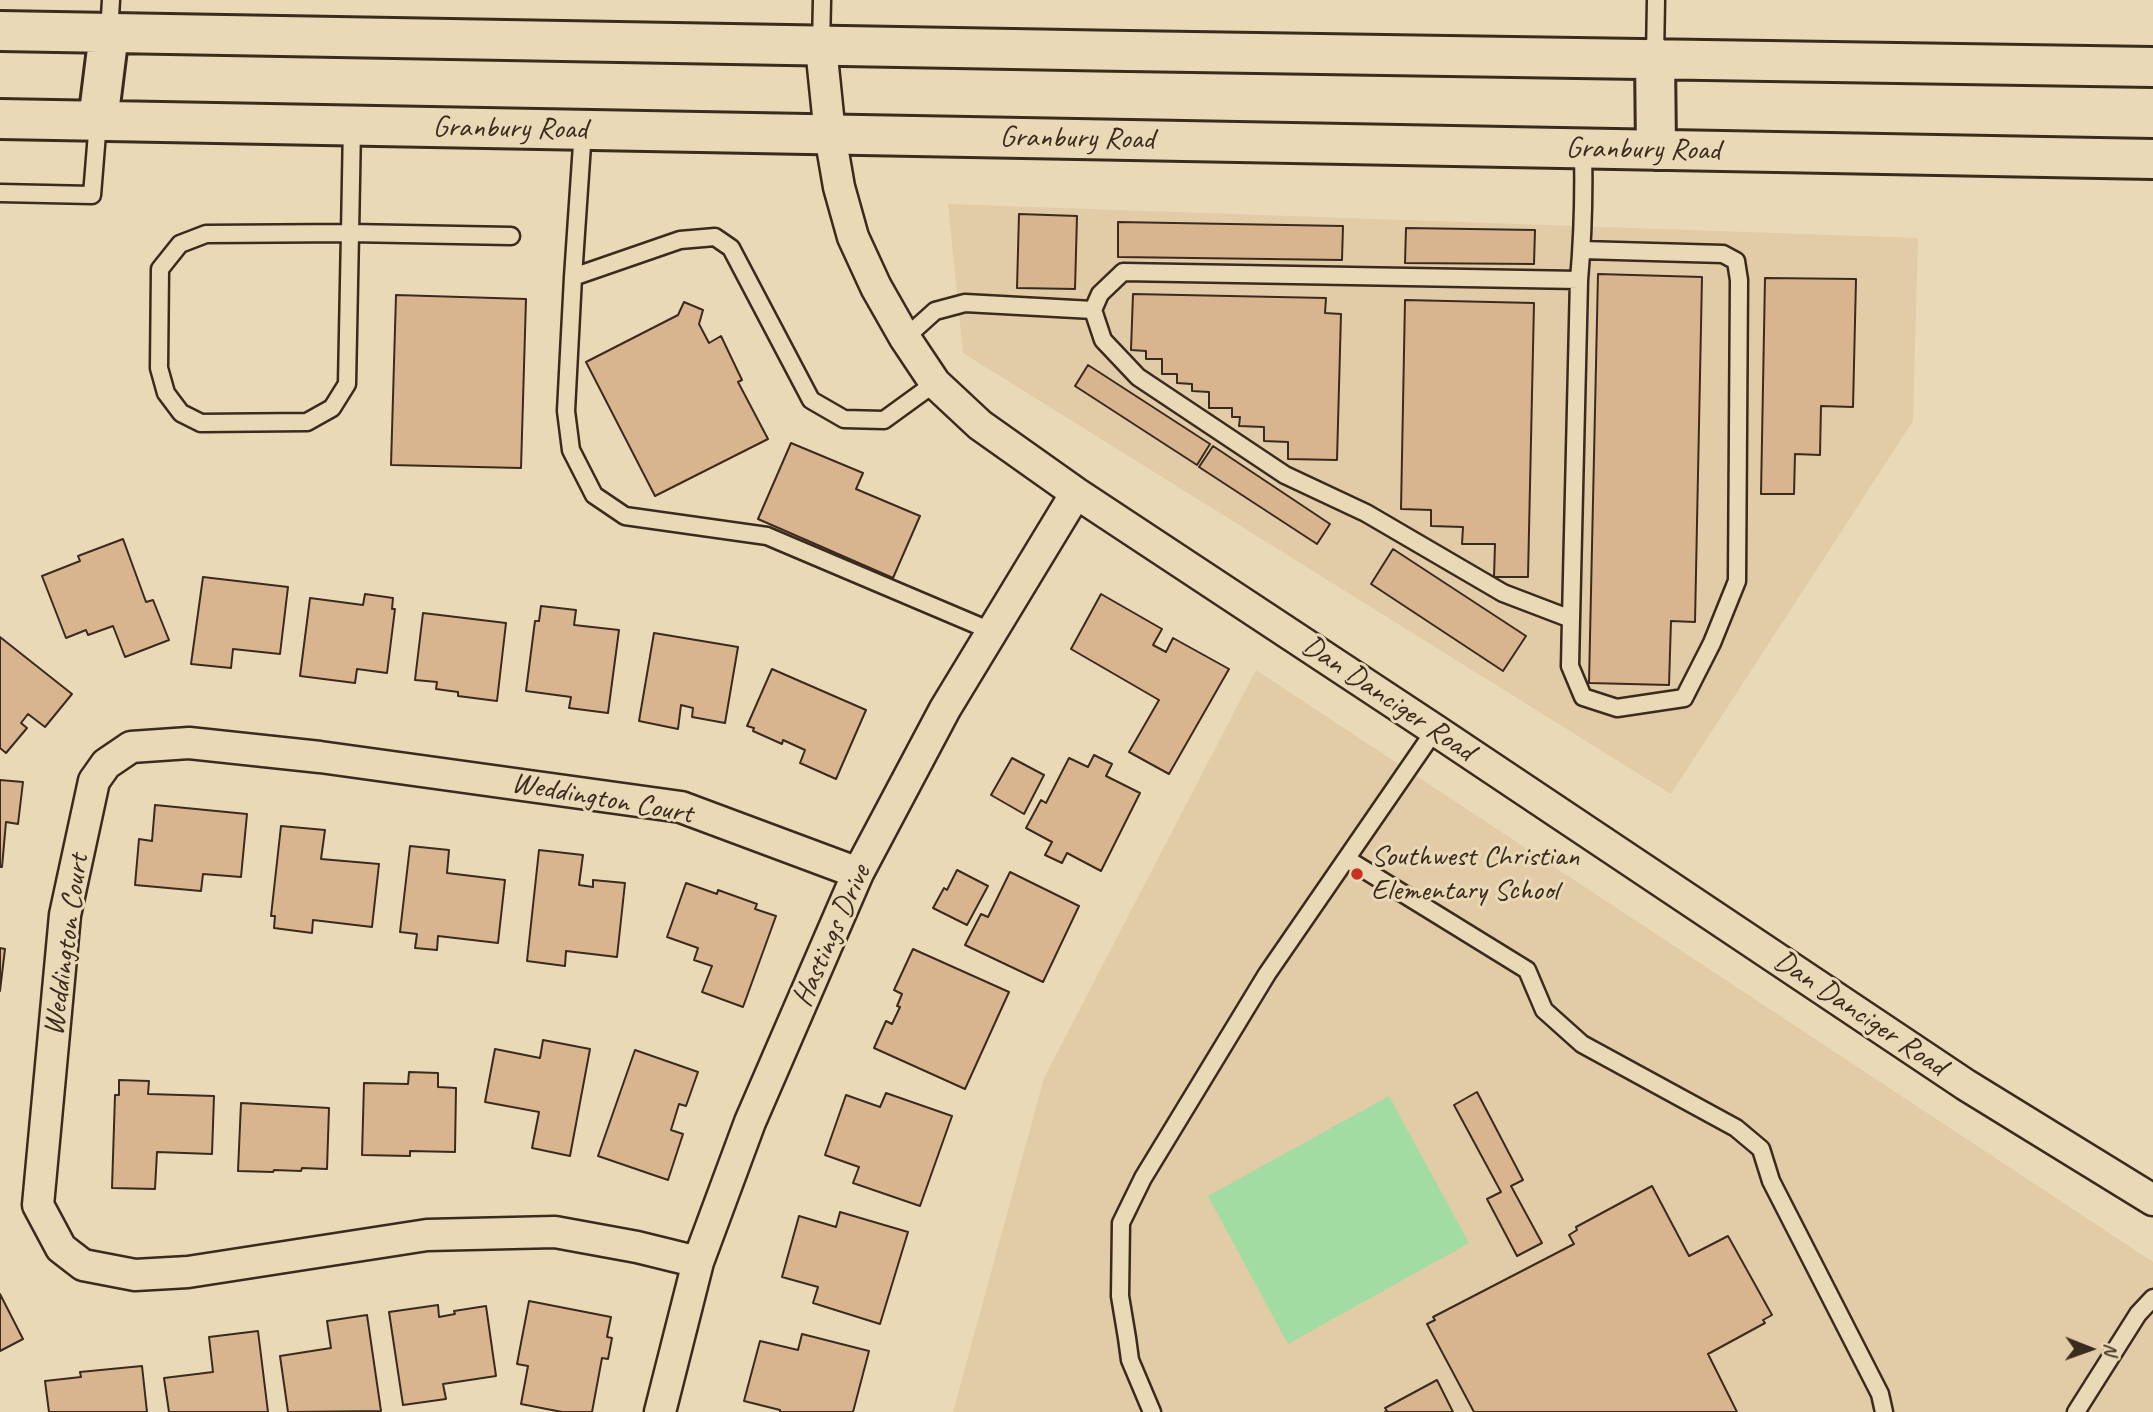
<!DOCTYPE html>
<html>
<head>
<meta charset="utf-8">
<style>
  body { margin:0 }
  #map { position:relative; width:2153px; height:1412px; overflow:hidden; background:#ead9b6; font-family:Caveat,sans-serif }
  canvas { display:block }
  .north { position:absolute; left:2055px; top:1314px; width:70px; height:70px; -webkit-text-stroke:5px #ead9b6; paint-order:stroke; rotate:91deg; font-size:19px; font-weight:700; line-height:28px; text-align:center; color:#3b2a1e }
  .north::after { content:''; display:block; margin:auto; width:24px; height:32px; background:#3b2a1e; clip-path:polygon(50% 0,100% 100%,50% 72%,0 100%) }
</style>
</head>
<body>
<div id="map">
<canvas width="2153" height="1412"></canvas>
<div class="north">N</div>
</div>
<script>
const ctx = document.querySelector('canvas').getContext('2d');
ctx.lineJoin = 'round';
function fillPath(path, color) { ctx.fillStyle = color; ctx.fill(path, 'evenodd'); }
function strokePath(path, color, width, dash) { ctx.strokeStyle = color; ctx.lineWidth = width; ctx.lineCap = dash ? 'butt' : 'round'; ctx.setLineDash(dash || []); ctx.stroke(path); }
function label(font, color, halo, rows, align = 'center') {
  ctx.font = font + ' Caveat,sans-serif'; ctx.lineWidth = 6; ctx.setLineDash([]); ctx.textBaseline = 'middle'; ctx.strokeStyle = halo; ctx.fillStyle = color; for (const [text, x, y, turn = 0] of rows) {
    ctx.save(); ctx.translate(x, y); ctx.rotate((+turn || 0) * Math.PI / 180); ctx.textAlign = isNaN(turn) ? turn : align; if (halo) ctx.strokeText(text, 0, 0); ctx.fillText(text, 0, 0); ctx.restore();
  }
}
const built = new Path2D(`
  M948,204L1918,238L1913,421L1671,794L963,353Z
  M1256,670L2153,1262V1412H953L1044,1078Z`);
const green = new Path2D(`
  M1389,1096L1469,1243L1288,1344L1208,1196Z`);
const building = new Path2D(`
  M1019,214L1077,216L1075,289L1017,288Z
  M1118,222L1343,226L1342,260L1118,257Z
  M1406,228L1535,230L1534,264L1405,263Z
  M1598,274L1702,277L1695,622L1671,621L1669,685L1589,683Z
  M1765,278L1856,279L1853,407L1821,406L1820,455L1795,454L1794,494H1761Z
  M1133,294L1326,298L1325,313L1341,314L1337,460L1288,459V442L1264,441V427L1239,426L1240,417H1232V408H1209V392L1192,391V384L1177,383V374H1162V359H1146V351L1131,350Z
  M396,295L526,299L521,468L391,465Z
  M1405,300L1534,303L1528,577H1494L1495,544H1462L1463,527L1431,526V510L1401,509Z
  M684,302L703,310L699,324L709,343L721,336L742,380L738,382L768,439L655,496L586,362L678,315Z
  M1088,365L1210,444L1197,465L1075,386Z
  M791,443L863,473L856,489L920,516L893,578L758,519Z
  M1213,446L1330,524L1317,544L1199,467Z
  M123,539L146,602L153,600L169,640L125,657L113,626L88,635L86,630L66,638L42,576L80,561L78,556Z
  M1393,549L1526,636L1503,671L1371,584Z
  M203,577L288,587L280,654L233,649L231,668L191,664Z
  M365,594L393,598L392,609H395L387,673L357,669L355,683L300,676L310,598L363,605Z
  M1101,594L1162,629L1153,645L1166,652L1173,638L1229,669L1169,774L1129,752L1159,700L1071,649Z
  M541,606L576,610L574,625L619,630L608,713L569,708L571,697L526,691L535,621H539Z
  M423,613L506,623L497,701L458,696V692L436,689L437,682L415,680Z
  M654,633L738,647L725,723L692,717L693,708L681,705L678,729L639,721Z
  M0,637L72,694L45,727L28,714L21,723L27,728L6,753L0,748Z
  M772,669L866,710L836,779L800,763L805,750L783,740L782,744L753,731L754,728L747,726Z
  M1094,755L1112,764L1106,776L1140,793L1101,871L1067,853L1062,863L1045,855L1052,842L1026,828L1041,800L1046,803L1069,758L1088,767Z
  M1012,758L1044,775L1024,814L991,795Z
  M0,780L23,782L18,824L6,822L2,867H0Z
  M155,805L247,814L241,877L203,874L201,891L135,885L139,839L152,841Z
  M281,826L325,830L321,859L379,864L372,927L313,920L312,933L274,928L275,916H271Z
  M410,846L449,850L447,873L505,880L498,943L438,936L437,950L415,948L417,934L400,932Z
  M539,850L583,855L579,885L593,887V880L625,883L617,957L566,951L565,966L527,961Z
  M957,870L988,886L967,925L933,908L944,888L947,890Z
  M1010,872L1079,906L1043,982L965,945L981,914L988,917Z
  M686,883L717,894L718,890L757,904L755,909L776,916L743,1007L702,992L712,966L694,960L698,948L667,937Z
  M0,948L5,949L0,991Z
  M913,949L1009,992L965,1089L874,1048L886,1021L892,1024L900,1007L897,1006L902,994L894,990Z
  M543,1040L590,1049L570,1156L532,1148L539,1112L485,1102L495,1049L540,1058Z
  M635,1050L698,1072L686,1106L679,1104L671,1130L683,1134L668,1180L598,1156Z
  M409,1072L438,1073V1087L456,1088L455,1152L410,1151V1156L362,1155L364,1083L408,1084Z
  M119,1080L149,1081L148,1094L214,1096L212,1154L157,1152L155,1189L112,1188L115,1095H119Z
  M1477,1092L1523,1180L1511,1186L1542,1243L1517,1256L1487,1199L1501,1192L1454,1105Z
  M886,1093L952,1116L920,1206L853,1183L859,1167L825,1155L846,1095L880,1107Z
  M241,1103L329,1108L327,1169L302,1168L301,1171L274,1170L273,1172L238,1171Z
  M1652,1186L1689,1256L1728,1236L1772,1315L1763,1320L1765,1323L1708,1354L1737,1412H1474L1427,1324L1435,1320L1433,1317L1574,1244L1569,1235L1577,1230L1576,1227Z
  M840,1212L908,1232L880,1324L813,1303L818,1287L782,1277L799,1216L836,1227Z
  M0,1294L23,1339L0,1351Z
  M529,1301L611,1317L607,1337L612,1338L608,1359L602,1358L592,1412H562L521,1404L528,1366L517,1364Z
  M438,1305L439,1317L455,1314L454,1311L486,1306L496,1376L443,1384L446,1399L403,1405L389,1312Z
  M367,1315L381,1411L288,1412L280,1356L331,1348L327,1321Z
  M258,1331L268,1412H169L164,1378L213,1372L209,1337Z
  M802,1334L869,1351L853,1412H780V1410L744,1401L760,1341L798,1350Z
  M142,1366L147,1412H49L45,1381L81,1377L80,1372Z
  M1437,1380L1453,1412H1385L1387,1411L1385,1408Z`);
const lane = new Path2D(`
  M109,33L111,0
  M821,47L822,0
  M1655,57L1656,0
  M352,126L350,233L347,384L332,408L307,422L201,423L181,413L166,393L159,368L160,269L180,244L206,234L350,233L511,236
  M583,130L573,277L680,240L715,237L731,248L811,400L844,419L884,420L935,383
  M0,193L92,195L98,121
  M1582,250L1723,254L1736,261L1739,280L1737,581L1712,643L1684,698L1617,708L1583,697L1570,666L1571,619L1503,593L1366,513L1285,475L1138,377L1103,340L1093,310L1100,294L1123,272L1579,280C1583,236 1584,193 1583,149
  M573,277L566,411L571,450L594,495L625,516L767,536L991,631
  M905,338L935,311L965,303L1093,310
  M1571,619L1579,280
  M1347,859L1527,970L1544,1010L1582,1044L1736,1128L1761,1149L1771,1181L1880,1394L1884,1412
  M1152,1412L1130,1360L1127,1338L1120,1296L1121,1223L1143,1178L1267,974L1435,730
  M2076,1412L2138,1314L2153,1298`);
const street = new Path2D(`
  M821,47L830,135L839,187L853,237L876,287L905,338L935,383L980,425L1076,493L1435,730L1966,1085L2153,1200
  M698,1262L637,1247L555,1232L427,1235L188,1272L135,1275L83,1265L61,1248L38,1205L65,915L94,781L106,764L131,747L189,743L320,757L681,807L858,873
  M660,1412L698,1262L750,1122L858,873L945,709L1076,493`);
const secondary = new Path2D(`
  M0,31C718,48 1435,53 2153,67
  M1655,57L1656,150
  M0,119L2153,159
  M98,121L109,33`);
const markers = [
  [1357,874,7,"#c8321e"]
];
const streetNames = [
  ["Granbury Road",510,129,1],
  ["Granbury Road",1077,139,1],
  ["Granbury Road",1643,150,1],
  ["Dan Danciger Road",1388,699,34],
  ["Weddington Court",602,799,10],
  ["Hastings Drive",832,936,-66],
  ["Weddington Court",67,945,-82],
  ["Dan Danciger Road",1860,1014,34]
];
const poiNames = [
  ["Southwest Christian",1371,857],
  ["Elementary School",1371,891]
];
fillPath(built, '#e2cba7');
fillPath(green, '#a2dca2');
fillPath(building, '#d8b58f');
strokePath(building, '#3b2a1e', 2);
strokePath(lane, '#3b2a1e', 21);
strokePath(street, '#3b2a1e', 35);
strokePath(secondary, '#3b2a1e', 44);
strokePath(lane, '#ead9b6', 16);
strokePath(street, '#ead9b6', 30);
strokePath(secondary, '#ead9b6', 38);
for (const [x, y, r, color] of markers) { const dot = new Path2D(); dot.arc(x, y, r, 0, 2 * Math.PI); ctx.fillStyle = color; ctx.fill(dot); strokePath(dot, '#ead9b6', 2.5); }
label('30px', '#3b2a1e', '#ead9b6', streetNames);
label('30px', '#3b2a1e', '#ead9b6', poiNames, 'left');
</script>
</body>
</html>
